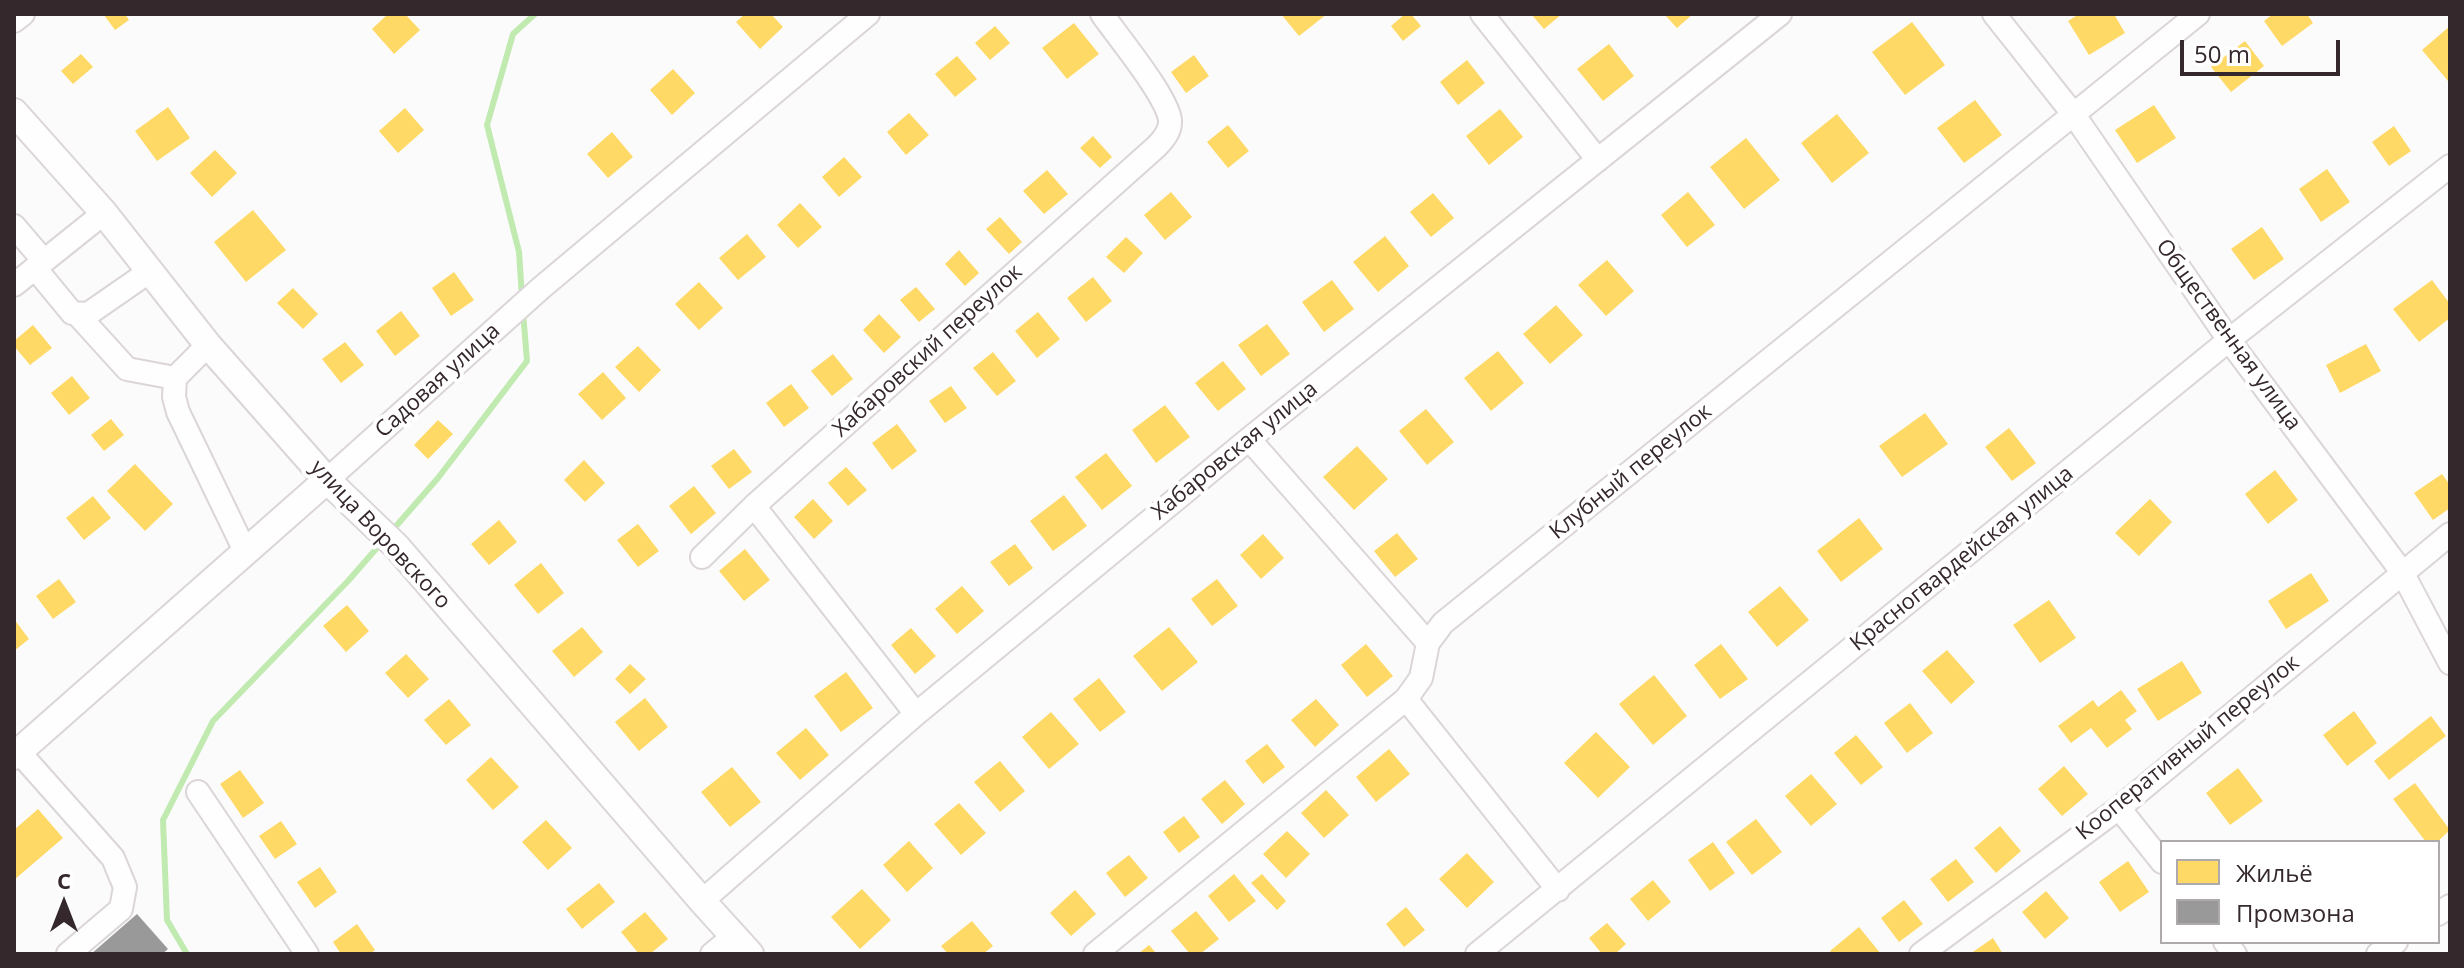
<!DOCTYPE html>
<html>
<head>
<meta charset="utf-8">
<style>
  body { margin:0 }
  #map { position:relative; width:2464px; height:968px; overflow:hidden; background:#fbfbfb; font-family:"Open Sans",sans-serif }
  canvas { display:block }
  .frame { position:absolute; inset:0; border:16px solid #34282c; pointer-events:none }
  .legend { position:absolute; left:2160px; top:840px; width:280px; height:104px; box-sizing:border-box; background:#fff; border:2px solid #aea9ab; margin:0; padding:10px 14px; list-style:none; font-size:24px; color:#34282c }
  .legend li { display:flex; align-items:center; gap:16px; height:40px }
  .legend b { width:40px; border:2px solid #aea9ab }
  .north { position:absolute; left:24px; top:864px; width:80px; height:80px; -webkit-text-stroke:6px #fff; paint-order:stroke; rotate:0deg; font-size:22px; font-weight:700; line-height:32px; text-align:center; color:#34282c }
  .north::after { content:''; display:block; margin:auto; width:28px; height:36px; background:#34282c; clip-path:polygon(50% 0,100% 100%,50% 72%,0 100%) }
  .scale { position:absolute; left:2180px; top:40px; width:160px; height:36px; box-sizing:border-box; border:4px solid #34282c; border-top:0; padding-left:10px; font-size:24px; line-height:28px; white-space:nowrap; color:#34282c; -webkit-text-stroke:6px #fff; paint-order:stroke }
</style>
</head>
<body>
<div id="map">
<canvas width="2464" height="968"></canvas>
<div class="frame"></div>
<ul class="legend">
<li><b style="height:22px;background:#ffd966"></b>Жильё</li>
<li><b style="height:22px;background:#999"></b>Промзона</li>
</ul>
<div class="north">С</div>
<div class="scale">50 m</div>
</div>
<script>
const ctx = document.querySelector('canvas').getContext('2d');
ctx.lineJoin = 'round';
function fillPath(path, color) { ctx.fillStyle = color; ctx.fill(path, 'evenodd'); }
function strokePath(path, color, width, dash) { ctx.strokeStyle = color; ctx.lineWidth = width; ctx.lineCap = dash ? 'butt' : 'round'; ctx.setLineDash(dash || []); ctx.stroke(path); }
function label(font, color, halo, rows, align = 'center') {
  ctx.font = font + ' "Open Sans",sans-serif'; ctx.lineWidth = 8; ctx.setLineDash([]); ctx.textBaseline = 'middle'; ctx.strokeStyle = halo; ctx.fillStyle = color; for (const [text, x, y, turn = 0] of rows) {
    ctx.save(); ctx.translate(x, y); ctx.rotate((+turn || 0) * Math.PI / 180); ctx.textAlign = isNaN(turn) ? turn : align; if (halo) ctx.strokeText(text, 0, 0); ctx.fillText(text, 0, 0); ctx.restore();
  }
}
const homes = new Path2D(`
  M106,14H125L129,20L115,30L104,15Z
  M388,14H405L420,30L394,54L372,29Z
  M745,14H771L783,27L760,49L736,22Z
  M1281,14H1327L1299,36Z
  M1405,14H1411L1421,26L1403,41L1391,26Z
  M1531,14H1562L1544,29Z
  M1664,14H1693L1677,28Z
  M2079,14H2114L2125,33L2089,55L2068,21Z
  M2273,14H2307L2313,23L2282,46L2264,21Z
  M1912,22L1945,65L1905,95L1872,52Z
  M1074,23L1099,54L1067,79L1042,48Z
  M995,26L1010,43L990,60L975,43Z
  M2450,26V80L2448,81L2422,50Z
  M2245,41L2264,66L2231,92L2211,67Z
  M1609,44L1634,76L1603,101L1577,69Z
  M81,54L93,67L73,84L61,71Z
  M1194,55L1209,76L1186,93L1171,72Z
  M957,56L977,79L955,97L935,74Z
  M1467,60L1485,83L1458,105L1440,82Z
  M673,69L695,93L672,115L650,90Z
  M1975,100L2002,135L1964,163L1937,128Z
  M2154,105L2176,138L2137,163L2115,130Z
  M168,107L190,138L157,161L135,131Z
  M405,108L424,130L398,153L379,131Z
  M1500,109L1523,137L1489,165L1466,136Z
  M909,113L929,135L906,155L887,132Z
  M1837,114L1869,153L1832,183L1801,143Z
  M1228,125L1249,151L1228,168L1207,142Z
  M2394,126L2411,151L2389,166L2372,142Z
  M612,132L633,157L608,178L587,154Z
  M1093,136L1112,157L1100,168L1080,148Z
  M1746,138L1780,180L1744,209L1710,167Z
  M215,150L237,173L212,197L190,173Z
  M844,157L862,177L839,197L822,177Z
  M2327,169L2350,202L2321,222L2299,189Z
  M1047,170L1068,194L1044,214L1023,191Z
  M1171,192L1192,217L1165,240L1144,215Z
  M1688,192L1715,225L1687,247L1661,215Z
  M1433,193L1454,218L1431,237L1410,212Z
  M800,203L822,227L798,248L777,225Z
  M253,210L286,250L246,282L214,242Z
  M1000,217L1022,242L1009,254L986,229Z
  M2262,227L2284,259L2254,280L2231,249Z
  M747,234L766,257L738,280L719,258Z
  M1385,236L1409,266L1378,292L1353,262Z
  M1126,237L1143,253L1124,273L1106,257Z
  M959,250L979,273L965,286L945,264Z
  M1607,260L1634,291L1606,316L1578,285Z
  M454,272L474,300L451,316L432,288Z
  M1093,277L1112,301L1086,322L1067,298Z
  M1332,280L1354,309L1324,332L1302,302Z
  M2432,280L2450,304V318L2419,342L2393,309Z
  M699,282L723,308L699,330L675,304Z
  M916,287L935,309L919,322L900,300Z
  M293,288L318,314L303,329L277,303Z
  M1556,305L1583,335L1550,364L1523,334Z
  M401,311L420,336L395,356L376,331Z
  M1038,312L1060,339L1037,358L1015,331Z
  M879,314L901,337L884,353L863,330Z
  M1267,324L1290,354L1261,376L1238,345Z
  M33,325L52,348L30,365L14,346V341Z
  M345,342L364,365L341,383L322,359Z
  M2366,344L2381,371L2340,393L2326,365Z
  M638,346L661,370L639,392L615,367Z
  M1498,351L1524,383L1491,411L1464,378Z
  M993,352L1016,381L997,396L973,368Z
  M833,354L853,379L832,396L811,371Z
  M1223,361L1246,389L1218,411L1195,383Z
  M603,372L626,398L602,420L578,394Z
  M72,376L90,398L69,415L51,393Z
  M791,384L809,408L784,427L766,403Z
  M951,386L967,408L945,423L929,401Z
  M1165,405L1190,437L1156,463L1132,430Z
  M1426,409L1454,442L1427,465L1399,431Z
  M1925,413L1948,444L1902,477L1879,446Z
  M111,419L124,435L104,451L91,435Z
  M438,420L453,434L428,459L414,445Z
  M897,424L917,451L892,470L872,443Z
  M2009,428L2036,463L2012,481L1985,447Z
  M1357,446L1388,479L1354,510L1323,477Z
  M734,449L752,472L729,489L711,466Z
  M1106,453L1132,486L1102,510L1075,477Z
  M584,460L605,483L585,502L564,480Z
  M135,464L173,504L145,531L107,491Z
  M846,467L867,490L848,506L828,483Z
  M2275,470L2298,500L2268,524L2245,494Z
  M2442,474L2450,485V508L2433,520L2414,493Z
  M694,486L716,513L691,534L669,506Z
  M1064,495L1087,526L1053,551L1030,521Z
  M93,496L111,518L84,540L66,518Z
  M813,499L833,521L814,539L794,517Z
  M2150,499L2172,522L2139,556L2115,533Z
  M1859,518L1883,549L1841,582L1817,551Z
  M499,520L517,542L489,565L471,544Z
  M638,524L659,551L638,567L617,540Z
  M1397,533L1418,559L1395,577L1374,551Z
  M1263,534L1284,558L1261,579L1240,555Z
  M1015,544L1033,568L1009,586L990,562Z
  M745,549L770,580L744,601L719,571Z
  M541,563L564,593L538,614L514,585Z
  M2311,573L2329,601L2286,629L2268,601Z
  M59,579L76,602L53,619L36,596Z
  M1217,579L1238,606L1212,626L1191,599Z
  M962,586L984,611L957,634L935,609Z
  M1780,586L1809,620L1777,647L1748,612Z
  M2049,600L2076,638L2040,663L2013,625Z
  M347,605L369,631L346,652L323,626Z
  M14,619L29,639L14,651Z
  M582,627L603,652L574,677L552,651Z
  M1169,627L1198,662L1162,691L1133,656Z
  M911,628L936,656L915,674L891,645Z
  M1366,644L1393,676L1367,697L1341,665Z
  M1721,644L1748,679L1720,699L1694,665Z
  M1947,650L1975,682L1951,704L1922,671Z
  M406,654L429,679L408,698L385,673Z
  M2182,661L2202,693L2158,721L2137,689Z
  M630,664L646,679L630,694L615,679Z
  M846,672L873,708L841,732L814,696Z
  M1654,675L1687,716L1653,745L1619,704Z
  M1099,678L1126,712L1100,732L1073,699Z
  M2121,690L2137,711L2125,720L2132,729L2107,748L2091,728L2071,743L2058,726L2093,700L2098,707Z
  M645,698L668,727L639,751L615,722Z
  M449,699L471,725L446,745L424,720Z
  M1316,699L1339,725L1315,747L1291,720Z
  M1910,703L1933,733L1907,753L1884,723Z
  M2354,711L2377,743L2347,766L2323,735Z
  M1051,712L1079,744L1049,769L1022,737Z
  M2431,716L2446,736L2389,780L2374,761Z
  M806,728L829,755L800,780L776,753Z
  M1596,732L1630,767L1598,798L1564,763Z
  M1856,735L1883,767L1861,785L1834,753Z
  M1267,744L1285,767L1263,784L1245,761Z
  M1389,749L1410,774L1376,802L1356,777Z
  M491,757L519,787L493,810L466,780Z
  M1000,761L1025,791L1000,812L974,782Z
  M2064,766L2088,794L2062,816L2038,789Z
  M732,767L761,802L730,827L701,792Z
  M2238,768L2263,801L2230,825L2206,793Z
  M240,770L264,803L243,818L220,784Z
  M1811,774L1837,804L1811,826L1785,796Z
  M1225,780L1245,804L1222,824L1201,799Z
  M2415,783L2450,830L2437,842H2426L2393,799Z
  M1326,790L1349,815L1324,838L1301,813Z
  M959,803L986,833L961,855L934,824Z
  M38,809L63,838L14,880V830Z
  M1184,816L1200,837L1179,853L1163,832Z
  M1756,819L1782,852L1752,875L1726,842Z
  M546,820L572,848L548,870L522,842Z
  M281,821L297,844L275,859L259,836Z
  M2000,826L2021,851L1996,873L1974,848Z
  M1287,831L1310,854L1286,878L1263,854Z
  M909,841L933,868L907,892L883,865Z
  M1713,842L1735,873L1710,891L1688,860Z
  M1467,853L1494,882L1467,908L1439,879Z
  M1129,855L1148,878L1125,897L1106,873Z
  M1956,859L1974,882L1948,902L1930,879Z
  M2128,861L2149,892L2120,912L2099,882Z
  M320,867L337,892L315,908L297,882Z
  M1234,874L1256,901L1229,922L1208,896Z
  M1262,874L1286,901L1277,910L1251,883Z
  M1653,880L1671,902L1648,921L1630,899Z
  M599,883L615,902L582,929L566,909Z
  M862,889L891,920L860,949L831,917Z
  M1075,890L1096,914L1071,936L1050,913Z
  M2046,891L2069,918L2045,939L2022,912Z
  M1904,900L1923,924L1899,942L1881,918Z
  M1406,907L1425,930L1404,947L1386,924Z
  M1196,911L1219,939L1200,954H1190L1171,931Z
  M645,912L668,939L650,954H639L621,932Z
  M972,921L993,946L983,954H948L941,946Z
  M1607,923L1626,944L1615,954H1602L1589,938Z
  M357,924L375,950L370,954H341L333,942Z
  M1859,927L1881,954H1833L1830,951Z
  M1993,938L2003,954H1970Z
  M1149,945L1157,954H1138Z`);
const industry = new Path2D(`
  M137,914L168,949L162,954H91Z`);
const stream = new Path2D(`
  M522,297L519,252L487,125L513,34L535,14
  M390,533L438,478L527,361L523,312
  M187,954L167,920L163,820L213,721L348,581L383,541`);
const minor = new Path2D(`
  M1482,14L1598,160
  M1994,14L2074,115L2229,340L2402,572L2450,663
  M14,21L23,14
  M14,226L44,261
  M35,268L72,313L88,314L150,271
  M14,285L104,213
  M78,315L127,369L175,378
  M208,345L175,378L174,397L178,412L246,553
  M1249,439L1428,643
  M327,480L541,288L868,14
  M754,506L916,714
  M702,557L754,506L1156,147C1163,140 1171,131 1170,120C1167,96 1118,37 1102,14
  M1406,699L1558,890
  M19,752L113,858L125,887L121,909L68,954
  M198,792L307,954
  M2119,808L2162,862
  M702,901L916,714L1249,439L1780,14
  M2438,914L2450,906
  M2225,942L2235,954
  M712,954L734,936
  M1095,954L1406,699L1421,678L1428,643L1443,623L2198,14
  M1477,954L2229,340L2450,166
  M1921,954L2119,808L2450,534
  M2378,954L2396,942`);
const major = new Path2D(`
  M14,112L104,213L208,345L327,480L397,547L702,901L750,954
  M14,756L327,480`);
const streetNames = [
  ["Общественная улица",2228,335,54],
  ["Хабаровский переулок",928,351,-42],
  ["Садовая улица",438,381,-42],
  ["Хабаровская улица",1235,451,-39],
  ["Клубный переулок",1631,472,-39],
  ["улица Воровского",380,535,47],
  ["Красногвардейская улица",1962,559,-39],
  ["Кооперативный переулок",2188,748,-39]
];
fillPath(homes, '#ffd966');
fillPath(industry, '#999');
strokePath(stream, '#c0eab0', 6);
strokePath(minor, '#dbd5d7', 26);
strokePath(major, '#dbd5d7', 30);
strokePath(minor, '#fefefe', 22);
strokePath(major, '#fefefe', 26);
label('22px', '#34282c', '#fff', streetNames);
</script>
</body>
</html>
